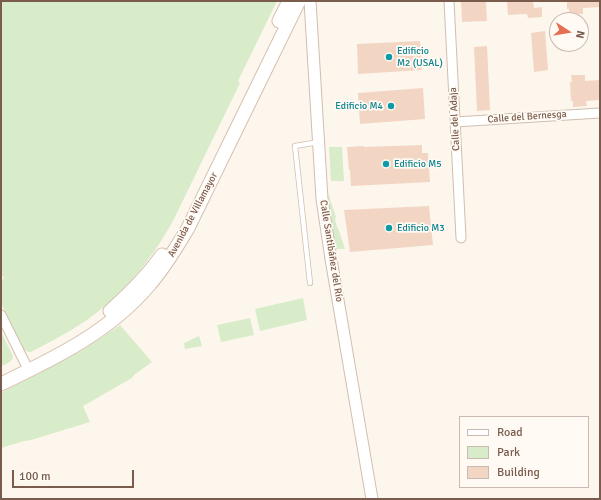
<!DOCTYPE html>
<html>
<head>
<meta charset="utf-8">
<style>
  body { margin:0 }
  #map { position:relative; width:601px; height:500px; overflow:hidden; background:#fdf6ec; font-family:Signika,sans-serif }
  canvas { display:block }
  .frame { position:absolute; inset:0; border:2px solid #7a5c4d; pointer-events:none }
  .legend { position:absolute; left:459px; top:416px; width:130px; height:72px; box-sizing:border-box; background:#fffaf3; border:1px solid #cabbb1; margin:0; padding:5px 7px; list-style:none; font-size:12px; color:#7a5c4d }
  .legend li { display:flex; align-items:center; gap:8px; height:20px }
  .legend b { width:20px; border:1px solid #cabbb1 }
  .north { position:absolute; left:549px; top:12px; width:40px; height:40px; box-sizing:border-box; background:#fffaf3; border:1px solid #cabbb1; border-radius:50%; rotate:102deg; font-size:11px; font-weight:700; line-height:16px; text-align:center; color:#7a5c4d }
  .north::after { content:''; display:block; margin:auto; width:14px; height:18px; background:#e76f51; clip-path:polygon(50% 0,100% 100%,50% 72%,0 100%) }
  .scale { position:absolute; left:12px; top:470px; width:122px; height:18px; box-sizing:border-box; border:2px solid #7a5c4d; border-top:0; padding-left:5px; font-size:12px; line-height:14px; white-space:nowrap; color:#7a5c4d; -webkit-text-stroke:3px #fffaf3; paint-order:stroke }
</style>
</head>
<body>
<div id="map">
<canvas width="601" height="500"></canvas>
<div class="frame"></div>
<ul class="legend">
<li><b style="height:5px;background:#fff"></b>Road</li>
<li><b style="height:11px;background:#d8ecc9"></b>Park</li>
<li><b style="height:11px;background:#f3d5c3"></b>Building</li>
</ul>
<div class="north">N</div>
<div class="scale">100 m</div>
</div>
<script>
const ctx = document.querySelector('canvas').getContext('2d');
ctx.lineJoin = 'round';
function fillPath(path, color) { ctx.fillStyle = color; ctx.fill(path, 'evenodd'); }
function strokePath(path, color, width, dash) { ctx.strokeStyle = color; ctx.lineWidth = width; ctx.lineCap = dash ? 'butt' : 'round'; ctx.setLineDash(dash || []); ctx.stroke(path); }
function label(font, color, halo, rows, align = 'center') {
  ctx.font = font + ' Signika,sans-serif'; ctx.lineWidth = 3.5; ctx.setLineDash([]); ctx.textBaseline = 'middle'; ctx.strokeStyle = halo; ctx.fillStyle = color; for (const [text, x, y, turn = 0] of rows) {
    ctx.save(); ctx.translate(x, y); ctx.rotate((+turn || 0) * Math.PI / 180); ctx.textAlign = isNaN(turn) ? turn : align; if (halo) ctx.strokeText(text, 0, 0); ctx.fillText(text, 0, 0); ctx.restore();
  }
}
const green = new Path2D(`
  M1,1H277L238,81L240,83L173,221C152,259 124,294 87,320C69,332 50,342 31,352H28L24,350L1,303V281L4,278L1,274Z
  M329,147H342L344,181H331Z
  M328,193L336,217L335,219L337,227L338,228L345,249H336L329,211Z
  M303,298L307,320L260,331L255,309Z
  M250,318L254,335L221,342L217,325Z
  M120,325L152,362L134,375L132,378L83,406L90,422L31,440L24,441L1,448V393L81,351Z
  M1,332L13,356C13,362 6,364 1,366Z
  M199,336L202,346L185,349L184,343Z`);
const building = new Path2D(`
  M461,1H486L487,21L462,22Z
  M507,1H533L534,8L542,7V17L528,18L527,14L508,15Z
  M567,1H600V7L583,8V14H569V9H567Z
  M545,31L548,70L534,72L531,33Z
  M420,41L422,70L358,74L357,44Z
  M487,46L490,110L477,111L474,47Z
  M571,75H585V81L600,80V100L586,101L587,106L573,107V101H571L570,82H572Z
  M423,88L425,119L360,124L358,93Z
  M422,145V153H428L430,182L351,186L350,170H349L347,147L364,146V147Z
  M429,206L433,245L350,252L344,210Z`);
const service = new Path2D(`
  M310,283L295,146L319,142`);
const minor = new Path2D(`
  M449,1L461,238
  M455,122L600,113
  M1,315L29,371`);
const tertiary = new Path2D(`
  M310,1L322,199L331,259L372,499`);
const secondary = new Path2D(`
  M279,21L289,1
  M110,311C128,295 149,274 162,255
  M1,384C55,358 111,331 150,284C165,267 176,248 188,228L299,1`);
const markers = [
  [389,57,4,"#0f9aa8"],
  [391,106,4,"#0f9aa8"],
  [386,164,4,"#0f9aa8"],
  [389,228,4,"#0f9aa8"]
];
const cultureNames = [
  ["Edificio",397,51],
  ["M2 (USAL)",397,63],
  ["Edificio M4",383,106,"right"],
  ["Edificio M5",394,164],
  ["Edificio M3",397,228]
];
const streetNames = [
  ["Calle del Bernesga",527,117,-4],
  ["Calle del Adaja",455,119,-93],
  ["Avenida de Villamayor",193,215,-62],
  ["Calle Santibáñez del Río",331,251,81]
];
fillPath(green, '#d8ecc9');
fillPath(building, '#f3d5c3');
strokePath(service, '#d1beb0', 6);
strokePath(minor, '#d1beb0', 11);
strokePath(tertiary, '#d1beb0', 13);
strokePath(secondary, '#d6c0b0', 15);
strokePath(service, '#fff', 4.5);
strokePath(minor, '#fff', 9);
strokePath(tertiary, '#fff', 11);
strokePath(secondary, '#fff', 13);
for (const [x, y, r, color] of markers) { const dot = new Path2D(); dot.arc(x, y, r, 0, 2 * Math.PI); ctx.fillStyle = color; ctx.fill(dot); strokePath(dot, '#fffaf3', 1.5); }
label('10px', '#0d838f', '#fffaf3', cultureNames, 'left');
label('10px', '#7a5c4d', '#fffaf3', streetNames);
</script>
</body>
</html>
